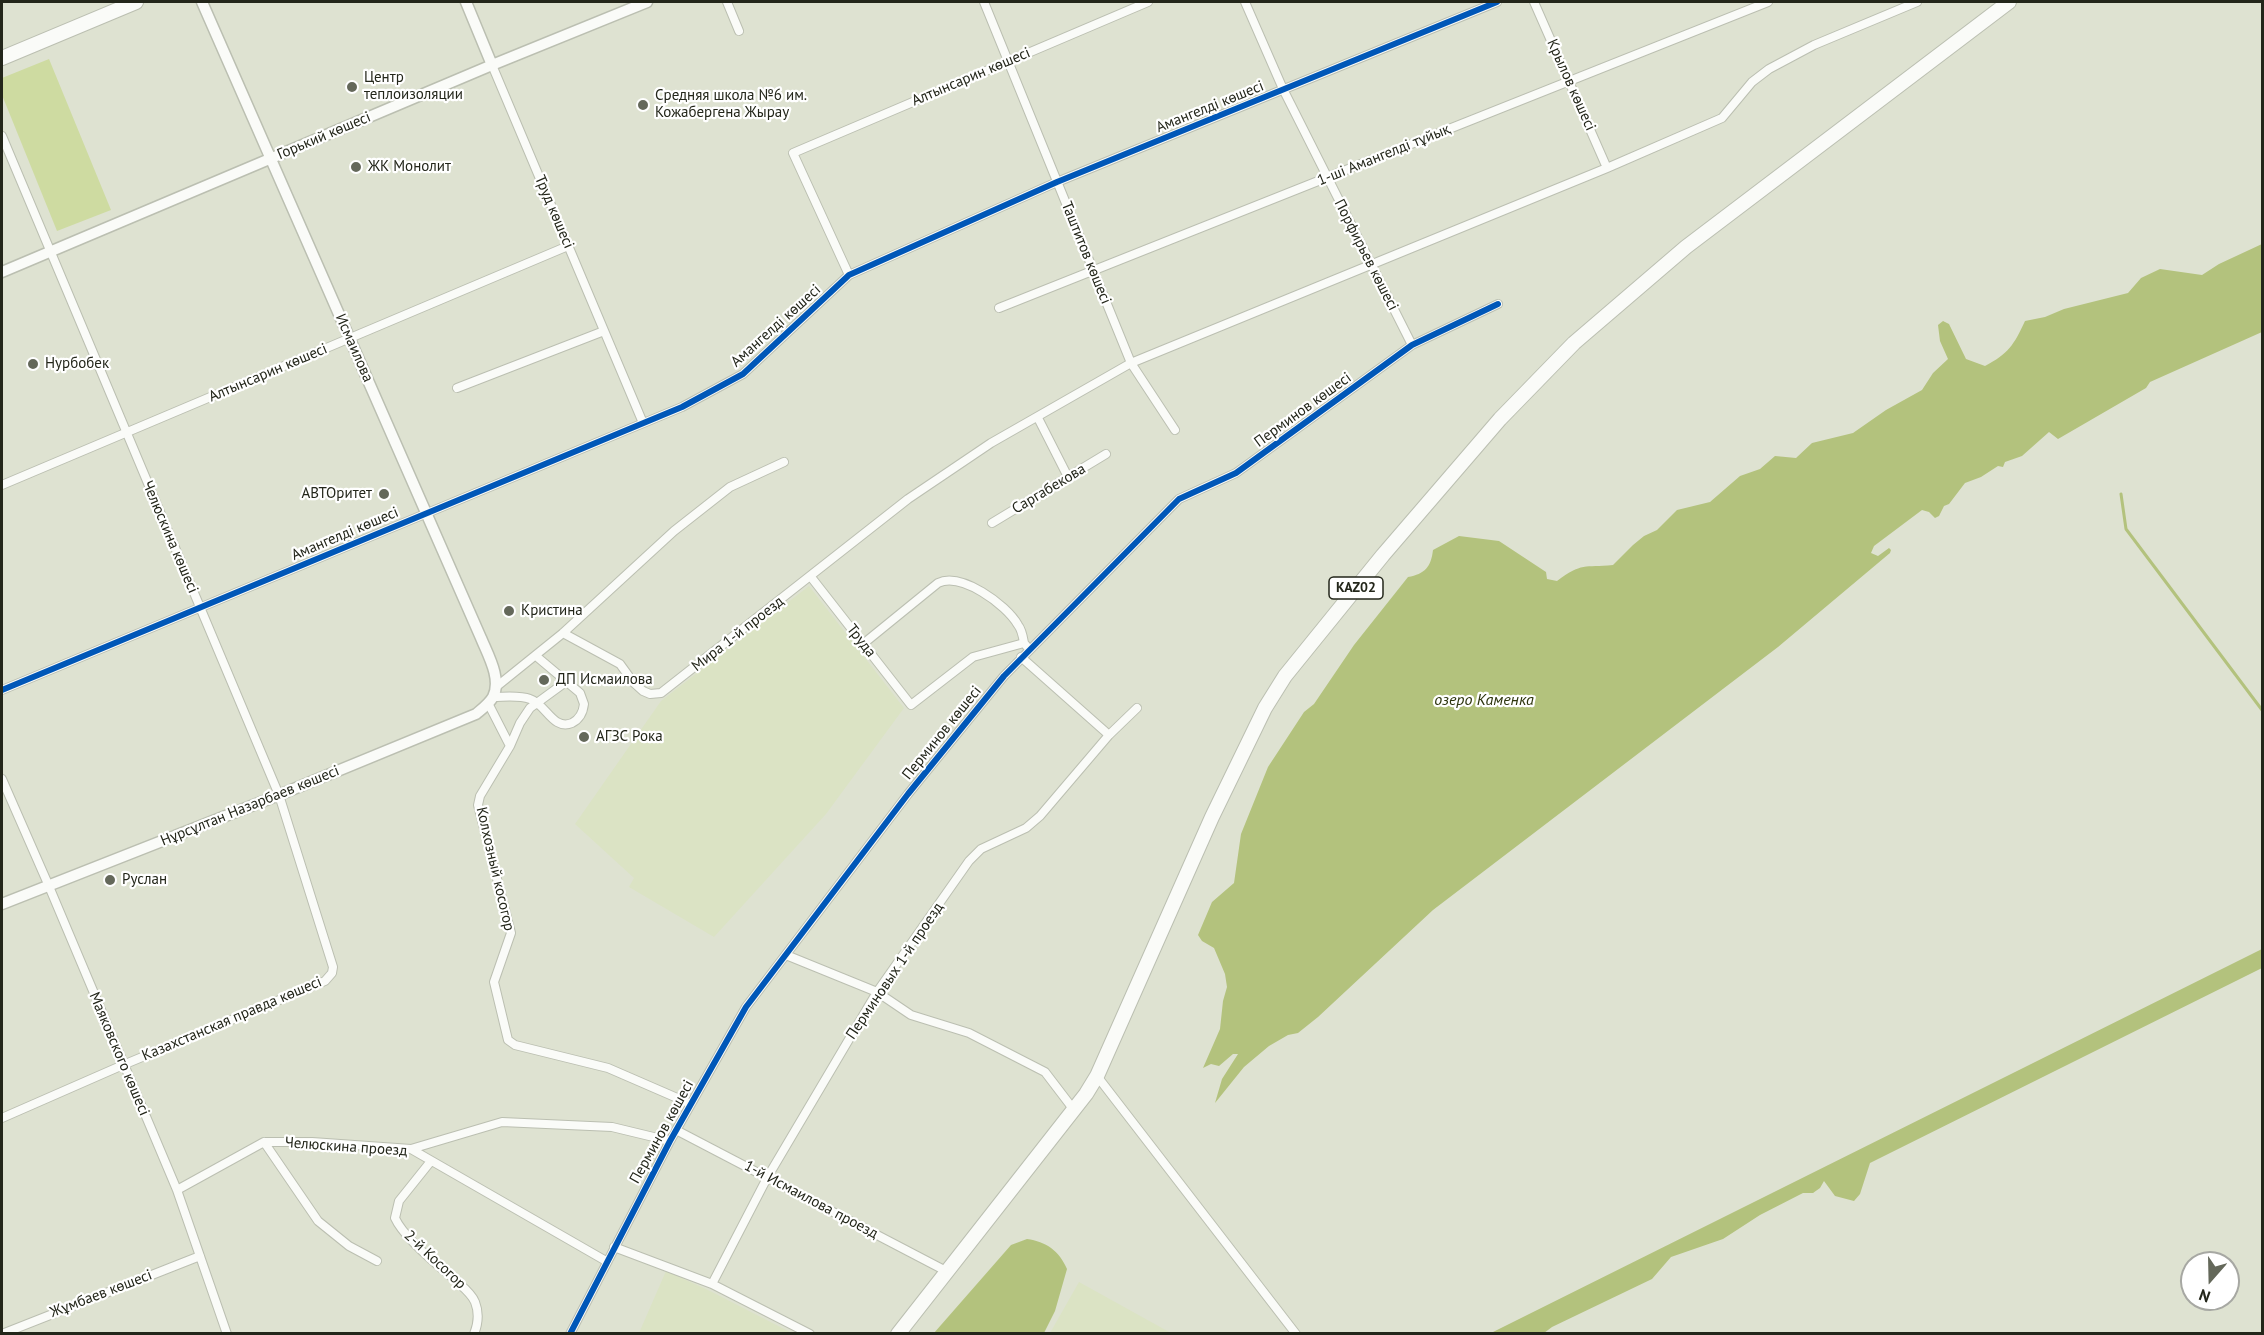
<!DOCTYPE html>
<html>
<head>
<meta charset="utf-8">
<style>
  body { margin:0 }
  #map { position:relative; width:2264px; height:1335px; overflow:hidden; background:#dee2d1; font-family:"PT Sans",sans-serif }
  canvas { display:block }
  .frame { position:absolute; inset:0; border:3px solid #23261a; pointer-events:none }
  .north { position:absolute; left:2180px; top:1251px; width:60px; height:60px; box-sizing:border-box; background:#fff; border:2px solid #a7a8a3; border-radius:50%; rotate:200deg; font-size:16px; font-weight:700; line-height:24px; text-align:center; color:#23261a }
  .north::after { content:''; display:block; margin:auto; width:21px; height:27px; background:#64685a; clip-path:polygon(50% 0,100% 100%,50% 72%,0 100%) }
</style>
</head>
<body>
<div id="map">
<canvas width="2264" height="1335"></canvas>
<div class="frame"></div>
<div class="north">N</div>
</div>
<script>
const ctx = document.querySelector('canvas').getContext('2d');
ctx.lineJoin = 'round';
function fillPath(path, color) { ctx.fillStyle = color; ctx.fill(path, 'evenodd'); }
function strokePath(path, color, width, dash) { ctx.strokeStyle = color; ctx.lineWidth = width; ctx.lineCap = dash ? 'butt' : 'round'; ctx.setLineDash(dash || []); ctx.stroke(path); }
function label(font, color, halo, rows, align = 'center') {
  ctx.font = font + ' "PT Sans",sans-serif'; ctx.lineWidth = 4.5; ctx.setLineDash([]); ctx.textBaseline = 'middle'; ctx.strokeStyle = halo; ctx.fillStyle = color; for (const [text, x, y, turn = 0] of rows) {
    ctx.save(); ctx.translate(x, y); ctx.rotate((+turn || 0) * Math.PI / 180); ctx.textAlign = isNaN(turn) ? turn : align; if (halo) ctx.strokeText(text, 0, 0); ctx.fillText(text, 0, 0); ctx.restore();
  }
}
const built = new Path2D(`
  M809,586L904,708L826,814L714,937L629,887L634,878L575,824L661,701Z
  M666,1271L708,1290L792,1333H639Z
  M1079,1282L1171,1333H1050Z`);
const green = new Path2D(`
  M49,59L111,210L57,231L2,95V78Z`);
const water = new Path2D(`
  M2262,244V332L2150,382L2146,388L2058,439L2049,432L2022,456L2005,462L2003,467L1998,466L1981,477L1965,483L1949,504L1944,506L1939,516L1935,518L1929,512L1922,510L1874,546L1871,553L1878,556L1889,548L1891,550L1890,553L1778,647L1433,910L1318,1017L1298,1033L1288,1035L1269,1046L1244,1067L1215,1103L1222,1079L1238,1054H1233L1219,1066L1211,1064L1203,1068L1220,1029L1223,1001L1227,987L1225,974L1214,948L1202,941L1198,935L1212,902L1234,883L1241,834L1268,767L1304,712L1314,704L1354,645L1408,577C1425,574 1431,567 1433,550L1459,536L1499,541L1546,572L1547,579L1557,581C1582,562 1584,568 1613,565L1633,545L1644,536L1657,530L1677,510L1710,502L1740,476L1760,469L1775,456L1796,458L1812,443L1853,433L1886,410L1922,390L1933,373L1948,359L1940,341L1938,325L1943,321L1949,324L1966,359L1985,366C2008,354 2014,345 2025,321L2045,317L2064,309L2128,293L2141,278L2160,269L2202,275L2219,264Z
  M2262,949V968L2256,971L1870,1163L1860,1194L1854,1201L1835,1196L1824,1181L1820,1188L1813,1193H1803L1760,1215L1723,1239L1671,1257L1652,1279L1552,1327L1544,1333H1491Z
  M1027,1239C1046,1242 1059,1250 1067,1269L1055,1311L1044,1333H934L1011,1245Z`);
const stream = new Path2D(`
  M2121,494L2126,529L2262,710`);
const minor = new Path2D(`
  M727,2L739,31
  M984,2L1131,363L1175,430
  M1245,2L1283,89L1412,345
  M1534,2L1607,168
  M492,65L643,423
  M2,136L279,795L333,967L332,973L325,981L123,1065L2,1118
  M849,275L793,153L1148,2
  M999,308L1768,2
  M457,388L604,331
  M1038,418L1068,477
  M2,485L568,246
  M992,523L1106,454
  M811,577L911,705L973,657L1024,643L1029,649
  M563,633L620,664L633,682L643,691L650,694L661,693L908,499L991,443L1131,363L1607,168L1722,118L1752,82L1769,69L1814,45L1917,2
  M863,644L938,583C961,572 1006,604 1018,625C1022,630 1023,637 1024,643
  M1021,657L1109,735
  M496,687L563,633L674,531L730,487L784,462
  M2,690L682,407L743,374L849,275L1057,182L1497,2
  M493,697C505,697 519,695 530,699C546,704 553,731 572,723C580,719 583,713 584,704L580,693L536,656
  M488,703L510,746L480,796L478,805L511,933L494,982L508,1040L515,1045L608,1068L691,1104
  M510,746L520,723L530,708L567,681
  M2,779L48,884L177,1190L227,1334
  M786,955L877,992L911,1015L969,1033L1045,1072L1074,1110
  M1097,1076L1296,1334
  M676,1130L946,1271
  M264,1142L318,1221L349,1246L377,1261
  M411,1149L502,1122L612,1127L670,1141
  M431,1161L399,1201L395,1218C403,1236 437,1265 453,1278C460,1285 471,1292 475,1302C479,1312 478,1324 474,1334
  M177,1190L264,1142H312L411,1149L606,1261
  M614,1247L712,1284L810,1334
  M712,1284L767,1178L877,992L969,861L981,849L1026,828L1040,816L1109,735L1137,708
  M2,1334L200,1256
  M570,1334L670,1141L746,1007L908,794L1004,676L1179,499L1236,473L1412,345L1498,304`);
const tertiary = new Path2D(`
  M466,2L492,65
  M2,272L492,65L647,2
  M2,904L279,795L476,714C482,709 489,704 493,697C502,679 488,655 481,638L202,2`);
const primary = new Path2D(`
  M2,58L136,2`);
const trunk = new Path2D(`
  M898,1334L1086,1094L1097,1076L1212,817L1265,708L1285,676L1383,555L1500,419L1574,343L1686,247L2009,2`);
const cycleway = new Path2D(`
  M2,690L682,407L743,374L849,275L1057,182L1497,2
  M570,1334L670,1141L746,1007L908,794L1004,676L1179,499L1236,473L1412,345L1498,304`);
const markers = [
  [352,87,6,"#64685a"],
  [643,105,6,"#64685a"],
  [356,167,6,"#64685a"],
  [33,364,6,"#64685a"],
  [384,494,6,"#64685a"],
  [509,611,6,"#64685a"],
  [544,680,6,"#64685a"],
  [584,737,6,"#64685a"],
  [110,880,6,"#64685a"]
];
const shields = [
  [1356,588,54]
];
const shieldNames = [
  ["KAZ02",1356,588]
];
const streetNames = [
  ["Алтынсарин көшесі",971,77,-23],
  ["Крылов көшесі",1571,85,66],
  ["Амангелді көшесі",1210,107,-22],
  ["Горький көшесі",324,136,-23],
  ["1-ші Амангелді тұйық",1384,155,-22],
  ["Труд көшесі",554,212,67],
  ["Таштитов көшесі",1086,253,68],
  ["Порфирьев көшесі",1366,255,63],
  ["Амангелді көшесі",776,326,-42],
  ["Исмаилова",354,348,66],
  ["Алтынсарин көшесі",268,373,-23],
  ["Перминов көшесі",1303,410,-36],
  ["Саргабекова",1049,489,-31],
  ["Амангелді көшесі",345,534,-23],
  ["Челюскина көшесі",170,537,67],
  ["Мира 1-й проезд",738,634,-38],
  ["Труда",861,641,52],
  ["Перминов көшесі",942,733,-51],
  ["Нұрсұлтан Назарбаев көшесі",250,806,-22],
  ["Колхозный косогор",495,869,77],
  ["Перминовых 1-й проезд",895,971,-56],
  ["Казахстанская правда көшесі",232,1019,-23],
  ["Маяковского көшесі",119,1054,67],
  ["Перминов көшесі",662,1132,-61],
  ["Челюскина проезд",346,1147,4],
  ["1-й Исмаилова проезд",811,1200,28],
  ["2-й Косогор",435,1260,43],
  ["Жұмбаев көшесі",101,1294,-21]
];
const poiNames = [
  ["Центр",364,78],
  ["теплоизоляции",364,95],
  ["Средняя школа №6 им.",655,96],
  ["Кожабергена Жырау",655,113],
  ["ЖК Монолит",368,167],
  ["Нурбобек",45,364],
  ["АВТОритет",372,494,"right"],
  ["Кристина",521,611],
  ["ДП Исмаилова",556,680],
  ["АГЗС Рока",596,737],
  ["Руслан",122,880]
];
const waterNames = [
  ["озеро Каменка",1484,700]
];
fillPath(built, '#dbe3c4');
fillPath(green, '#cedba1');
fillPath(water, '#b3c27d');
strokePath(stream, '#b3c27d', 3);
strokePath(minor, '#bbbfb1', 10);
strokePath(tertiary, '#bbbfb1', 13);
strokePath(primary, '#bbbfb1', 16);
strokePath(trunk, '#bbbfb1', 16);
strokePath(minor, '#fafbf8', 8);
strokePath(tertiary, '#fafbf8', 10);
strokePath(primary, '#fafbf8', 14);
strokePath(trunk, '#fafbf8', 14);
strokePath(cycleway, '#0057b8', 6);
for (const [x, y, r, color] of markers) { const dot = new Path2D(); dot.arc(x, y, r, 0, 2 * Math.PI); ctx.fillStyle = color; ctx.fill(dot); strokePath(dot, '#fff', 2); }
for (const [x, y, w] of shields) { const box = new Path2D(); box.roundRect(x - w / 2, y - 11, w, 22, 4.5); ctx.fillStyle = '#fff'; ctx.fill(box); strokePath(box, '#23261a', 1.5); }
label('bold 14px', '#23261a', null, shieldNames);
label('15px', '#23261a', '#fff', streetNames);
label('15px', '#23261a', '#fff', poiNames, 'left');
label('italic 16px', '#2e350e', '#fff', waterNames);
</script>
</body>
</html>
